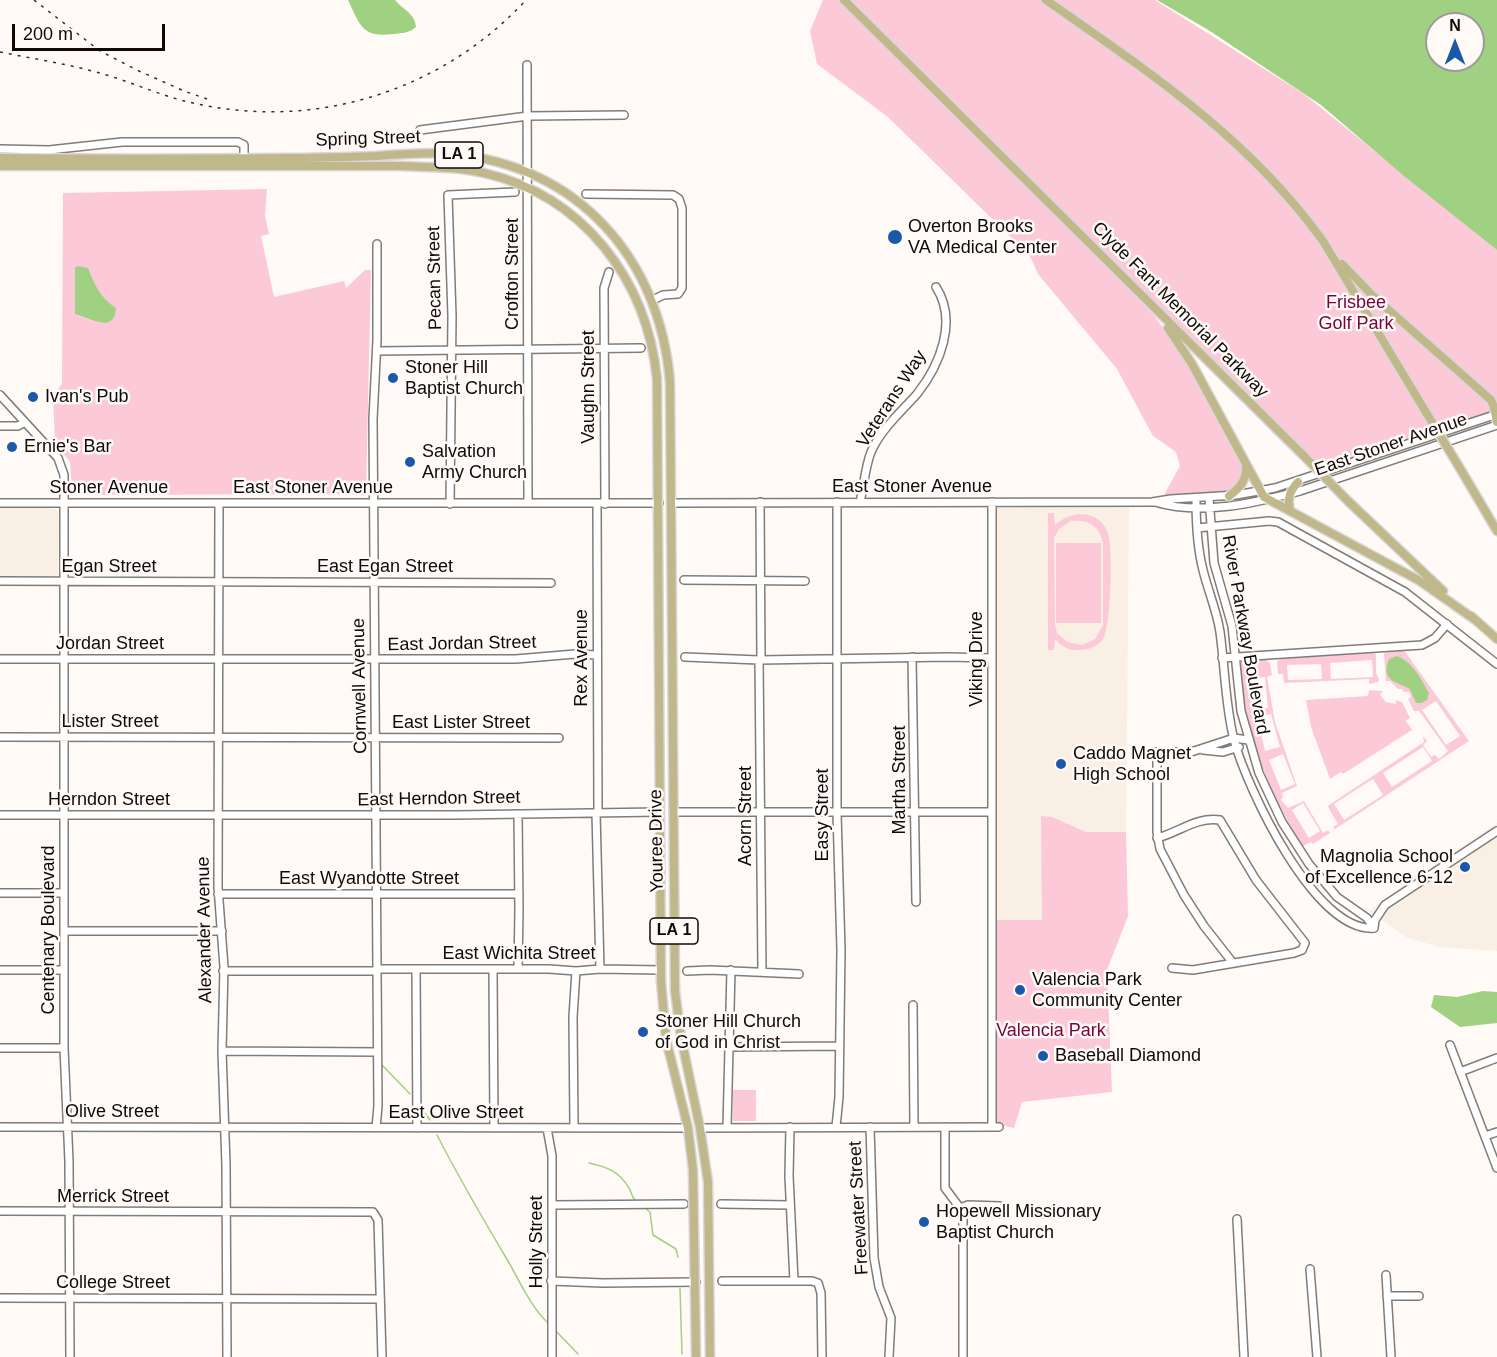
<!DOCTYPE html>
<html>
<head>
<meta charset="utf-8">
<style>
  body { margin:0 }
  #map { position:relative; width:1497px; height:1357px; overflow:hidden; background:#fffaf6; font-family:Helvetica,sans-serif }
  canvas { display:block }
  .north { position:absolute; left:1425px; top:12px; width:60px; height:60px; box-sizing:border-box; background:#fffaf6; border:2px solid #9e9a98; border-radius:50%; rotate:0deg; font-size:16px; font-weight:700; line-height:24px; text-align:center; color:#0d0b0a }
  .north::after { content:''; display:block; margin:auto; width:21px; height:27px; background:#1a59aa; clip-path:polygon(50% 0,100% 100%,50% 72%,0 100%) }
  .scale { position:absolute; left:12px; top:24px; width:153px; height:27px; box-sizing:border-box; border:3px solid #0d0b0a; border-top:0; padding-left:8px; font-size:18px; line-height:21px; white-space:nowrap; color:#0d0b0a; -webkit-text-stroke:4px #fffaf6; paint-order:stroke }
</style>
</head>
<body>
<div id="map">
<canvas width="1497" height="1357"></canvas>
<div class="north">N</div>
<div class="scale">200 m</div>
</div>
<script>
const ctx = document.querySelector('canvas').getContext('2d');
ctx.lineJoin = 'round';
function fillPath(path, color) { ctx.fillStyle = color; ctx.fill(path, 'evenodd'); }
function strokePath(path, color, width, dash) { ctx.strokeStyle = color; ctx.lineWidth = width; ctx.lineCap = dash ? 'butt' : 'round'; ctx.setLineDash(dash || []); ctx.stroke(path); }
function label(font, color, halo, rows, align = 'center') {
  ctx.font = font + ' Helvetica,sans-serif'; ctx.lineWidth = 5; ctx.setLineDash([]); ctx.textBaseline = 'middle'; ctx.strokeStyle = halo; ctx.fillStyle = color; for (const [text, x, y, turn = 0] of rows) {
    ctx.save(); ctx.translate(x, y); ctx.rotate((+turn || 0) * Math.PI / 180); ctx.textAlign = isNaN(turn) ? turn : align; if (halo) ctx.strokeText(text, 0, 0); ctx.fillText(text, 0, 0); ctx.restore();
  }
}
const built = new Path2D(`
  M1129,507L1126,832H1086L1042,920H994L996,508Z
  M0,508H52L57,510L59,517L58,576L0,577Z
  M1497,823V951L1439,947L1408,938L1368,911Z`);
const green = new Path2D(`
  M823,0H844L1124,283L1156,318L1187,361L1244,464V476L1227,494L1164,495L1180,466L1176,452L1153,436L1117,369L1038,274L1030,256L888,117L817,64L810,31Z
  M850,0H1155L1304,94L1497,250V414L1319,472Z
  M267,189L265,216L269,234L261,236L274,297L344,281L346,288L365,270H371L366,494L77,495L72,490L70,462L55,443L53,395L62,384L63,193Z
  M1048,513H1054L1055,525C1071,510 1099,509 1108,533C1113,547 1111,628 1103,639C1097,647 1088,650 1079,650C1069,651 1061,646 1055,639L1054,650H1048ZM1071,521C1088,519 1099,526 1103,542V625L1095,639L1082,645L1067,642L1057,633L1055,625L1054,538L1059,529Z
  M1056,543H1101V623H1056Z
  M1403,649L1469,741L1335,829L1333,827L1338,824L1328,807L1329,805L1424,742L1423,736L1427,741L1423,745L1431,757L1435,755L1439,759L1448,751L1419,711H1414L1408,699L1411,697L1409,692H1404L1402,689H1398L1390,681H1386L1384,654L1387,650ZM1436,701L1460,736L1446,745L1422,710ZM1423,747L1432,761L1392,787L1383,773ZM1373,779L1383,795L1344,820L1334,804Z
  M1368,652H1374L1376,655V673L1379,679L1378,682L1369,684V679L1284,683L1283,674H1278L1277,662L1281,658ZM1372,660L1373,677L1331,679L1330,663ZM1321,664L1322,679L1288,680L1287,665Z
  M1265,659L1270,663L1272,675L1267,677L1275,722L1297,786L1282,793L1283,797L1281,800L1288,808L1304,801L1323,833L1328,830L1330,833L1313,844L1311,842L1303,846C1275,802 1254,756 1245,704C1242,690 1239,676 1239,662L1243,660ZM1265,677L1268,708L1254,710L1250,679ZM1271,714L1280,747L1265,751L1257,717ZM1283,754L1295,784L1281,790L1269,760ZM1303,803L1320,831L1309,838L1292,810Z
  M1369,690L1383,691L1380,695L1386,702L1396,704V700L1402,702L1410,718L1406,721L1412,730L1343,774L1341,772L1330,779L1311,727L1306,700L1368,696Z
  M1041,816L1052,817L1086,832H1126L1128,916L1107,970L1112,1092L1022,1102L1014,1128L992,1123V920H1042Z
  M733,1090H756V1121H733Z`);
const water = new Path2D(`
  M348,0H395C403,10 415,13 416,27C410,33 402,33 393,34C362,38 360,25 348,0Z
  M1157,0H1497V250L1404,176L1321,105L1210,31ZM1437,24H1473V60H1437Z
  M77,266L88,268C94,284 101,299 116,308C115,335 89,317 75,314V268Z
  M1397,656C1413,662 1421,679 1429,693L1427,700L1421,703H1416L1410,689C1397,682 1380,681 1389,659Z
  M1483,991L1497,992V1023L1460,1027L1431,1007L1434,995L1457,997Z`);
const stream = new Path2D(`
  M382,1065L410,1094
  M424,1112L430,1120
  M437,1135C459,1178 483,1219 508,1261C520,1282 531,1307 548,1323
  M589,1163C607,1167 619,1171 629,1188C632,1193 631,1197 636,1201
  M645,1208L650,1212L653,1235L676,1249L678,1257
  M680,1288L682,1354
  M556,1331L578,1354`);
const minor = new Path2D(`
  M527,65L528,503
  M420,130L528,116L624,115
  M0,149L49,150L122,142H238L244,145V162
  M586,194L673,195L679,199L682,208V288L678,294L663,295L653,300
  M377,351L641,348
  M0,395L58,458L64,475V1048L69,1161L70,1357
  M0,426H18L25,422
  M1196,498C1196,522 1197,547 1203,570C1208,591 1217,611 1220,632C1225,668 1225,704 1234,740C1247,788 1315,933 1374,928
  M1209,498L1214,563L1232,626L1241,711L1259,773L1282,822L1309,864L1337,897L1367,918L1374,928
  M760,502L761,660
  M860,502C864,486 865,467 871,452C881,429 901,412 917,394C940,365 958,321 936,287
  M992,502V1127
  M1155,502C1201,516 1255,503 1300,491L1497,425
  M0,503H659
  M219,503L218,887L224,967L222,1051L226,1165L227,1357
  M672,503L1152,502L1171,499L1236,495L1275,488L1497,414
  M450,504L452,316L448,195L515,192
  M597,504L598,813
  M605,504L604,288L609,272
  M1197,528L1269,521L1278,522L1405,592L1497,664
  M684,580L805,581
  M0,581L551,583
  M685,657L759,660L948,657L992,658
  M912,657L916,902
  M1222,658L1422,645L1435,638L1447,624
  M0,659H516L575,654L597,655
  M759,660L762,971
  M0,737L559,738
  M1203,750L1223,752L1239,747
  M673,812H992
  M596,813L600,969
  M518,814L519,910L518,969
  M0,815H456L659,812
  M1157,838C1178,833 1197,816 1220,820L1256,880L1305,943L1302,950L1294,953L1193,970L1172,968
  M0,893H64
  M218,894H519
  M1374,928L1375,920L1385,905L1497,831
  M64,931H222
  M1233,963L1204,926L1184,895L1160,849L1157,832V752H1191L1234,738L1248,740
  M377,969H549L576,971L600,969L660,970
  M416,969L417,1128
  M493,969L494,1128
  M0,970H64
  M223,971H377
  M687,971L710,970L799,974
  M913,1005L914,1127
  M1450,1045L1497,1168
  M729,1047L839,1046
  M0,1048H64
  M222,1051L377,1052
  M1460,1072L1497,1058
  M0,1127L688,1128
  M727,1127L731,970
  M790,1127L789,1176L794,1281
  M836,1127L839,1097L841,950L837,813V502
  M870,1127L874,1258L879,1287L891,1318L889,1357
  M945,1127V1188L960,1208L963,1218V1357
  M376,1128L378,1106L373,419L377,340V244
  M547,1128L552,1156V1357
  M574,1128L573,1017L576,971
  M700,1128L999,1127
  M1485,1136L1497,1132
  M721,1204L790,1205
  M552,1205L684,1204
  M960,1208L968,1205L1000,1206
  M0,1211L373,1212L378,1220L382,1357
  M1237,1219L1244,1357
  M1310,1269L1317,1357
  M1386,1275L1391,1357
  M551,1281L603,1283L696,1282
  M722,1281H812L818,1283L821,1293L822,1357
  M1387,1296H1419
  M0,1298L380,1299`);
const major = new Path2D(`
  M844,0L1303,455
  M1046,0C1149,72 1248,137 1323,241L1427,414
  M0,158C95,159 190,159 286,158C316,158 346,157 376,156C402,154 428,152 453,154C579,166 660,259 670,382L675,991L681,1037L700,1128L708,1182L710,1357
  M0,166H403C430,167 457,167 484,173C584,196 647,280 657,379L661,981L666,1039L688,1128L693,1170L696,1357
  M1342,264L1373,296L1491,400L1494,407L1497,422
  M1168,328L1192,364L1264,497L1420,581L1474,619
  M1458,465L1497,531
  M1229,496C1240,488 1246,481 1246,467
  M1348,501L1443,591
  M1290,510C1287,498 1290,491 1298,482
  M1471,616L1497,639`);
const rail = new Path2D(`
  M34,0L100,51L139,71L184,91L207,99
  M0,52C34,59 69,64 103,74C135,83 165,98 198,104C318,130 443,90 526,0`);
const majorBridge = new Path2D(`
  M1427,414L1458,465
  M1303,455L1348,501`);
const markers = [
  [895,237,8,"#1a59aa"],
  [393,378,6,"#1a59aa"],
  [33,397,6,"#1a59aa"],
  [12,447,6,"#1a59aa"],
  [410,462,6,"#1a59aa"],
  [1061,764,6,"#1a59aa"],
  [1465,867,6,"#1a59aa"],
  [1020,990,6,"#1a59aa"],
  [643,1032,6,"#1a59aa"],
  [1043,1056,6,"#1a59aa"],
  [924,1222,6,"#1a59aa"]
];
const shields = [
  [459,155,48],
  [674,931,48]
];
const shieldNames = [
  ["LA 1",459,155],
  ["LA 1",674,931]
];
const streetNames = [
  ["Spring Street",368,139,-2],
  ["Crofton Street",513,274,-90],
  ["Pecan Street",435,278,-91],
  ["Clyde Fant Memorial Parkway",1180,310,45],
  ["Vaughn Street",589,387,-90],
  ["Veterans Way",892,399,-57],
  ["East Stoner Avenue",1391,445,-19],
  ["East Stoner Avenue",912,487],
  ["Stoner Avenue",109,488],
  ["East Stoner Avenue",313,488],
  ["Egan Street",109,567],
  ["East Egan Street",385,567],
  ["River Parkway Boulevard",1245,635,80],
  ["Jordan Street",110,644],
  ["East Jordan Street",462,644,-1],
  ["Rex Avenue",582,658,-90],
  ["Viking Drive",977,659,-90],
  ["Cornwell Avenue",360,686,-91],
  ["Lister Street",110,722],
  ["East Lister Street",461,723],
  ["Martha Street",900,780,-90],
  ["East Herndon Street",439,799,-1],
  ["Herndon Street",109,800],
  ["Easy Street",823,815,-90],
  ["Acorn Street",746,816,-90],
  ["Youree Drive",657,841,-91],
  ["East Wyandotte Street",369,879],
  ["Centenary Boulevard",49,930,-90],
  ["Alexander Avenue",205,930,-91],
  ["East Wichita Street",519,954],
  ["Olive Street",112,1112],
  ["East Olive Street",456,1113],
  ["Merrick Street",113,1197],
  ["Freewater Street",859,1208,-93],
  ["Holly Street",537,1242,-90],
  ["College Street",113,1283]
];
const poiNames = [
  ["Overton Brooks",908,227],
  ["VA Medical Center",908,248],
  ["Stoner Hill",405,368],
  ["Baptist Church",405,389],
  ["Ivan's Pub",45,397],
  ["Ernie's Bar",24,447],
  ["Salvation",422,452],
  ["Army Church",422,473],
  ["Caddo Magnet",1073,754],
  ["High School",1073,775],
  ["Magnolia School",1453,857,"right"],
  ["of Excellence 6-12",1453,878,"right"],
  ["Valencia Park",1032,980],
  ["Community Center",1032,1001],
  ["Stoner Hill Church",655,1022],
  ["of God in Christ",655,1043],
  ["Baseball Diamond",1055,1056],
  ["Hopewell Missionary",936,1212],
  ["Baptist Church",936,1233]
];
const parkNames = [
  ["Frisbee",1356,303],
  ["Golf Park",1356,324],
  ["Valencia Park",1051,1031]
];
fillPath(built, '#f9efe5');
fillPath(green, '#fcc9d9');
fillPath(water, '#a0d081');
strokePath(stream, '#a0d081', 1.5);
strokePath(minor, '#807c78', 10);
strokePath(major, '#d8d8d8', 11);
strokePath(minor, '#fff', 7);
strokePath(major, '#c0b88b', 8);
strokePath(rail, '#302e2d', 1.5, [3, 6]);
strokePath(majorBridge, '#d8d8d8', 11, []);
strokePath(majorBridge, '#c0b88b', 8);
for (const [x, y, r, color] of markers) { const dot = new Path2D(); dot.arc(x, y, r, 0, 2 * Math.PI); ctx.fillStyle = color; ctx.fill(dot); strokePath(dot, '#fffaf6', 2); }
for (const [x, y, w] of shields) { const box = new Path2D(); box.roundRect(x - w / 2, y - 13, w, 26, 4.5); ctx.fillStyle = '#fffaf6'; ctx.fill(box); strokePath(box, '#0d0b0a', 1.5); }
label('bold 16px', '#0d0b0a', null, shieldNames);
label('18px', '#0d0b0a', '#fffaf6', streetNames);
label('18px', '#0d0b0a', '#fffaf6', poiNames, 'left');
label('18px', '#76033e', '#fffaf6', parkNames);
</script>
</body>
</html>
